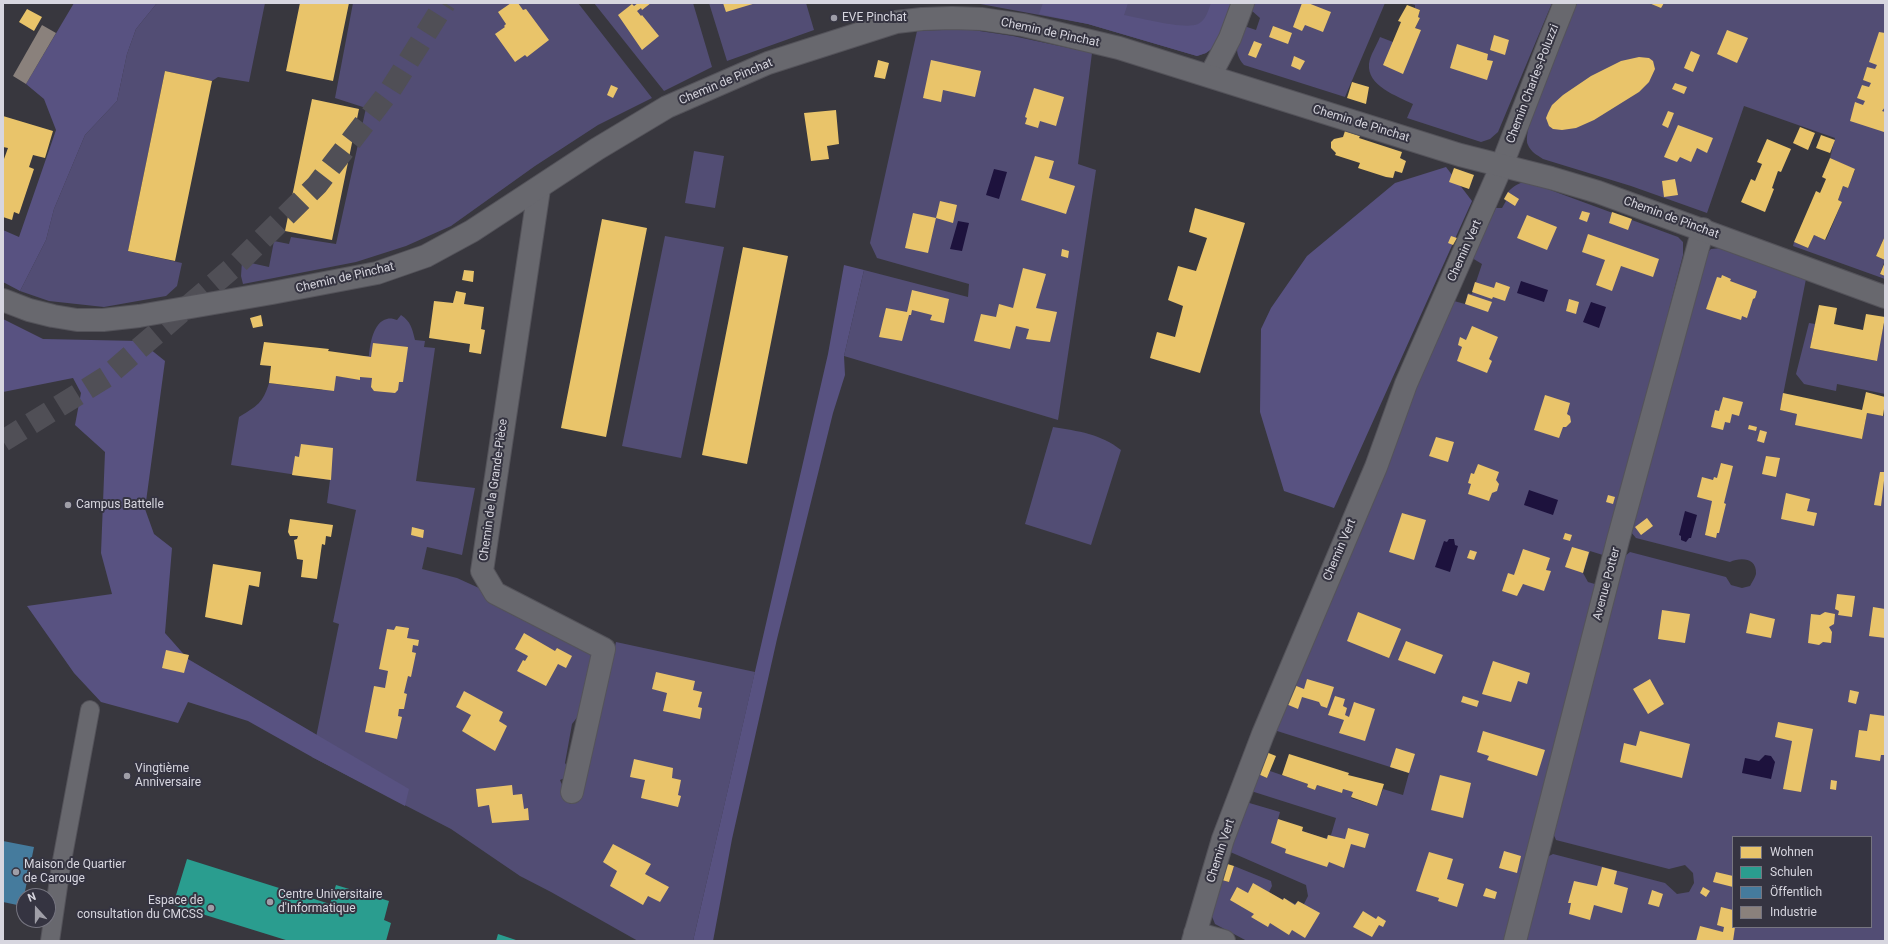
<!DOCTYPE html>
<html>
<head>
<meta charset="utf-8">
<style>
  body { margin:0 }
  #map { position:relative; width:1888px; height:944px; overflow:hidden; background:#38373e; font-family:Roboto,sans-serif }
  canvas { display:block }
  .frame { position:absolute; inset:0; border:4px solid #d7d6df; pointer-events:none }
  .legend { position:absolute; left:1732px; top:836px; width:140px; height:92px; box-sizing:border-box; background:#353441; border:1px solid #767580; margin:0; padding:5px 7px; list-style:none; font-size:12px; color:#d7d6df }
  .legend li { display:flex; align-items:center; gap:8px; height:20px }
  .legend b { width:20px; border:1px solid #767580 }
  .north { position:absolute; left:16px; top:888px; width:40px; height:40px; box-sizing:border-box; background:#353441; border:1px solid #767580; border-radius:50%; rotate:339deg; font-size:11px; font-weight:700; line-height:16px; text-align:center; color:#d7d6df }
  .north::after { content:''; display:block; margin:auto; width:14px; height:18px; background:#9f9ea7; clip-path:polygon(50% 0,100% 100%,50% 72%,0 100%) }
</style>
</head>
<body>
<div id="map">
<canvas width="1888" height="944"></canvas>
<div class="frame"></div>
<ul class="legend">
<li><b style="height:11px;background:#e9c46a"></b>Wohnen</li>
<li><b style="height:11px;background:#2a9d8f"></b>Schulen</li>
<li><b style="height:11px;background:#457b9d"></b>Öffentlich</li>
<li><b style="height:11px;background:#8a817c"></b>Industrie</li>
</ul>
<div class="north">N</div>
</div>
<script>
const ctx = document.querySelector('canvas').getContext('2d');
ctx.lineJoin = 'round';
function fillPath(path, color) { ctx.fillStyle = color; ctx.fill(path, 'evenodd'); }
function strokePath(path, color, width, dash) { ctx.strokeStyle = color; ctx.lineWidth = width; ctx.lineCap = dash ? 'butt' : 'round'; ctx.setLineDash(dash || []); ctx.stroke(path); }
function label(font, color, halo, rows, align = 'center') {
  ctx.font = font + ' Roboto,sans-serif'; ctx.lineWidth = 4; ctx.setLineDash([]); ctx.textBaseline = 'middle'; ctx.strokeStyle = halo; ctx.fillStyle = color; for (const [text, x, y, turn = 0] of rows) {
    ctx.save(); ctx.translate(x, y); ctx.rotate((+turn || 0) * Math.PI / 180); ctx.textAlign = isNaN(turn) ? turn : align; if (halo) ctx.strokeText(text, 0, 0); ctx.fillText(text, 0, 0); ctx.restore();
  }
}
const green = new Path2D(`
  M157,3H265L249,82L218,77L212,81L165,71L128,251L182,263L177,286L166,296L104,307L49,301L20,291L46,240L54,209L85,135L117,101L127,54L136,29Z
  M353,3H578L652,98L598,125L535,166L451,226L406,246L356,262L243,284L241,276L242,261L269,267L274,241L289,244L291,237L336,244L366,108L335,98Z
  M594,3H693L712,67L664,91Z
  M709,3H806L814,30L727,61Z
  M975,3H1235L1206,53L1197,56L1088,24Z
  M1253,3H1385L1345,97L1244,65C1232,51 1238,42 1244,26L1256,30L1260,18L1251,10Z
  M1408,3H1552L1498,132L1490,139L1481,142L1407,118L1413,104C1397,96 1367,86 1369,64C1370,55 1377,45 1380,37L1393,42L1421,30L1415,28L1420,18L1418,17L1420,10L1415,8V5Z
  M1577,3H1885V236L1876,256L1885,260L1880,274L1885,276V279L1793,246L1794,242L1808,248L1814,235L1826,240L1842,202L1838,200L1843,186L1848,188L1855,170L1830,158L1835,138L1744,106L1707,213L1631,186L1543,159C1537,155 1531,152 1528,145C1520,127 1568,26 1577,3Z
  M966,29L1013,36L1092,53L1078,164L1096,170L1058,420L844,356L864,270L968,297L969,284L877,258L870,243L917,31Z
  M694,151L724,156L715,208L685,203Z
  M1523,182L1534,184L1678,237L1683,242V255L1606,556L1590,551L1583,573L1588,582L1598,585L1506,941H1247L1215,924L1209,909L1218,879L1229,882L1234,866L1271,881L1272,886L1269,892L1282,900L1284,898L1295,904L1298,901L1304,904L1308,896L1306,885L1228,851L1246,802L1280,812L1278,819L1302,831L1326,839L1328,835H1331L1336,818L1251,791L1258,774L1267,778L1270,771L1308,784L1307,787L1315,790L1317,785L1342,793L1343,789L1353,792L1351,798L1377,806L1383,789L1403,795L1409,773L1274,730L1400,422L1454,301L1465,304L1468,293L1472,294L1482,264L1472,258L1496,208H1502L1506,201L1504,199C1508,190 1513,186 1523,182Z
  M665,236L724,247L681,458L622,446Z
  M1721,248L1806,279L1780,410L1797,414L1862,439L1867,413L1885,416V941H1525L1547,857L1553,854L1665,883L1677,894L1689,892L1694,883L1693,873L1685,865L1669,869L1556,840L1553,833L1624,557L1630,552L1726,577L1731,585L1742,588L1750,586C1752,582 1755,578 1756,574C1757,558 1741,557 1730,562L1636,538L1630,531L1704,256L1711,249ZM1733,837H1871V927H1733Z
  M401,315C411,322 412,328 415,340L425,341L424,347L435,348L416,481L475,488L462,555L427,547L422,569L457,578L479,588L503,607L589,651L592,657L582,711L572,724L565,763L569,769L567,777L560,780L570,804L580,800L616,642L755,672L693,941H638L551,892L520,876L451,829L312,757L339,624L333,622L356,510L327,503L330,480L231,465L239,417C257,406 263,403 269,383L322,390L336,376L359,379L363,356H369C370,345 373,322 387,319C390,318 394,319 397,320Z
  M1885,319V394L1837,384L1836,391L1804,384L1796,374L1809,323L1815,324L1810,348L1876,361Z
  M1053,427C1078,431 1101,434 1121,450L1091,545L1025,524Z`);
const forest = new Path2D(`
  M74,3H157L136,29L127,54L117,101L85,135L54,209L46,240L20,291L3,282V230L19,237L56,130L44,99L26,84Z
  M1043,3H1128L1124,15C1141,18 1185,30 1198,24C1206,20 1208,11 1211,3H1235L1216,46L1206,53L1197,56L1088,24L1039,14Z
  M1446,167L1472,201L1334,508L1284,491L1260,412L1261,329L1271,308L1307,256L1395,183Z
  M844,265L864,270L844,356L845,375L833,413L777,639L732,839L713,941H693L828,354Z
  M3,319L43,339L140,341L165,361L145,509L154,534L172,548L165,633L188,659L409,789L405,806L312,757L248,721L188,702L178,723L101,702L74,673L27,606L112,594L101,553L105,452L75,425L81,393L73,378L3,392Z`);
const water = new Path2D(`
  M994,169L1007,172L999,199L986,195Z
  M958,221L969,223L962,251L950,249Z
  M1521,281L1548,290L1544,302L1517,293Z
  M1591,302L1606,307L1599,328L1583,322Z
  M1529,490L1558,500L1553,515L1524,505Z
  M1685,511L1697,515L1691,538H1689L1686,542L1681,540V536L1679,535Z
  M1449,539H1454L1455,545L1458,546L1450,572L1435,567L1444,541L1447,542Z
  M1765,755L1771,756L1775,762L1771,779L1742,773L1745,758L1759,761Z`);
const homes = new Path2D(`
  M300,3H349L333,81L286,71Z
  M511,3H518L523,10L526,9L549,40L527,57L525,55L515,62L495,34L505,27L504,26L506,24L498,12Z
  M638,3H651L642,10L641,8L637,11L641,16L642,15L659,36L642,50L618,15L632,4L634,6Z
  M723,3H756L726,12Z
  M1302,3H1308L1331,12L1323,32L1305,25L1302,31L1293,27Z
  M1649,3H1664L1661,8Z
  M1407,5L1420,10L1418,17L1420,18L1415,28L1421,30L1403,74L1383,65L1401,22L1398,21Z
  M27,9L42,17L34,31L19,22Z
  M1273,26L1292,33L1288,44L1269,37Z
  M1727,30L1748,38L1737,63L1717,54Z
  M1879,32L1885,33V107L1882,111L1885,112L1884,132L1850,121L1855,102L1863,105L1865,101L1857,98L1862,85L1869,87L1871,83L1863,80L1867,67L1875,69L1877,65L1869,62Z
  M1494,35L1509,40L1505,55L1490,50Z
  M1254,41L1262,44L1256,58L1248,55Z
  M1457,44L1488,54L1487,60L1493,61L1487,80L1450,68Z
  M1691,51L1700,55L1693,72L1684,68Z
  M1294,56L1305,61L1300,70L1291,66Z
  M1639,57L1649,58L1653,61L1655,69L1649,82L1639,92L1594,120L1576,128L1562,130L1553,129L1549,126L1546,118L1548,113L1552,105L1563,95L1591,76L1621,61Z
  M878,60L889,63L885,79L874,77Z
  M931,60L981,71L975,97L943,90L941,102L923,98Z
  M165,71L212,81L175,261L128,251Z
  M1352,82L1369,87L1366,104L1347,98Z
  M1675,83L1687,87L1684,94L1672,89Z
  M611,85L618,88L613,98L607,95Z
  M1034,88L1064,97L1056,126L1040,121L1038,128L1025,124L1027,118L1025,117Z
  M312,99L359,109L332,240L285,231Z
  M836,110L839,144L827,146L829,159L811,161L804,113Z
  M1668,111L1674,113L1668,128L1662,125Z
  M3,116L53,131L45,158L33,155L29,167L34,169L19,214L14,212L12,220L3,217V158L4,159L8,148L3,147Z
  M1678,125L1713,138L1707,153L1697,148L1691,162L1680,157L1677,162L1664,157Z
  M1800,127L1815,133L1808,150L1793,143Z
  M1345,131L1360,136L1359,138L1402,152L1400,158L1406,161L1402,173L1395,171L1393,178L1386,177L1358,168L1360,163L1335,155L1336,153L1331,148V142L1334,139L1343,137Z
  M1821,135L1835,140L1830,153L1816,148Z
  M1767,139L1791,149L1781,172L1778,171L1772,188L1774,189L1765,212L1741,202L1751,179L1755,181L1762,164L1757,162Z
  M1035,156L1054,161L1049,178L1075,186L1066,214L1021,200Z
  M1830,158L1855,169L1848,188L1843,186L1838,200L1842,202L1825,240L1814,235L1808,248L1794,242L1816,191L1820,193L1826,179L1822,177Z
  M1454,168L1474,175L1469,189L1449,182Z
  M1675,179L1678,195L1664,197L1662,181Z
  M1508,192L1519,199L1515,206L1504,199Z
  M940,201L957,205L953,223L936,218Z
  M1195,208L1245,223L1200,373L1150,358L1157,332L1175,337L1183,306L1168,300L1178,266L1196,271L1207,238L1189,232Z
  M1582,211L1590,213L1587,222L1579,219Z
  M1612,212L1632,219L1628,230L1609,223Z
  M913,213L936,218L928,253L905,248Z
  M1527,215L1557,227L1547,250L1517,238Z
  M602,219L647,228L606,437L561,428Z
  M1588,234L1659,259L1653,277L1621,266L1612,291L1596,285L1605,260L1582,252Z
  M1451,236L1457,238L1453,245L1448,243Z
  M1885,236V260L1876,256Z
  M743,247L788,256L747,464L702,455Z
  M1062,249L1069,251L1068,258L1061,256Z
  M1885,262V276L1880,274Z
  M1023,268L1046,274L1036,308L1057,312L1050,342L1026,339L1029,329L1016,326L1010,349L974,341L981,314L996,317L999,304L1013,308Z
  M464,270L474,271L473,282L462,280Z
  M1722,275L1731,279L1730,281L1757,291L1755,298L1753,299L1747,318L1742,316L1741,320L1706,309L1717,277L1721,278Z
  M1475,282L1494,288L1496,282L1510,287L1505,301L1493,297L1492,299L1472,292Z
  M912,290L949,299L944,323L930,320L932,315L912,310L911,315H909L902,341L879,337L886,308L907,312Z
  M456,291L466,293L464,304L484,307L481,329L485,330L481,354L469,352L470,344L429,338L434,301L453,303Z
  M1468,294L1492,302L1488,312L1465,304Z
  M1569,299L1579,302L1576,314L1566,311Z
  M1819,305L1837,308L1834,324L1863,330L1866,314L1885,317L1877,361L1810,348Z
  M261,315L263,326L253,328L250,318Z
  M1472,326L1498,337L1489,359L1492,361L1487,373L1457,361L1462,347L1458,345L1460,337L1466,340Z
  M264,342L329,349L328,351L371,357L373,343L408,347L403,382H399L398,390L395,393L374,391L371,387L372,378L360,377V380L336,376L334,391L269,383L271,366L260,365Z
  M1866,392L1885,397V402L1883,416L1867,413L1862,439L1795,425L1797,414L1780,410L1783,393L1862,410Z
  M1545,395L1570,403L1567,414L1570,416L1571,422L1566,427H1563L1559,438L1534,430Z
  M1723,397L1743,402L1739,416L1732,414L1730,423L1725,422L1723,430L1711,427L1715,410L1719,411Z
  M1749,425L1757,427L1756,431L1748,429Z
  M1760,430L1767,432L1764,443L1757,441Z
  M1436,437L1454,442L1448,462L1429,456Z
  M301,444L333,448L331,480L292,475L295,456L299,457Z
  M1766,456L1780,458L1776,477L1762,474Z
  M1721,463L1733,466L1724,503L1726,504L1719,533H1717L1716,538L1705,535L1712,501L1697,497L1702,477L1713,480L1714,477L1717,478Z
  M1478,464L1499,472L1496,480L1499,484L1497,491L1492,493L1489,501L1468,494L1471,484L1468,483L1471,473L1474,474Z
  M1880,472H1885L1881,506L1874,505Z
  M1786,493L1810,499L1807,511L1817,513L1814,526L1781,519Z
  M1608,495L1615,497L1613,504L1606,502Z
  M1402,513L1426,520L1414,560L1389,552Z
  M1647,518L1653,526L1641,535L1635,527Z
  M290,519L333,525L331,537L326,536L325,545L322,544L317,579L301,577L303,560L297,559L294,540L297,539L298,536H290L288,532Z
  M412,527L424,530L423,538L411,535Z
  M1565,533L1572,535L1570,541L1563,539Z
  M1572,547L1589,552L1583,573L1565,567Z
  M1523,549L1550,558L1546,570L1551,571L1544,591L1523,584L1517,596L1502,591L1508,573L1514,575Z
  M1470,550L1477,552L1474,560L1467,558Z
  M213,564L261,572L259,587L249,585L242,625L205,617Z
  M1837,594L1855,596L1852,617L1838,615L1839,611L1835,609Z
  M1873,607L1885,609V638L1869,636Z
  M1662,610L1690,614L1685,643L1658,639Z
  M1358,612L1401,629L1389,658L1347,641Z
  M1825,612L1835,614L1834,624L1829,627L1832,632L1831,643L1823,642L1819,645L1808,643L1811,614L1820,615Z
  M1750,613L1775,619L1771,638L1746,633Z
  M396,626L409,628L407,638L419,640L418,646L413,645L412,652L416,653L411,677L408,676L404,693L407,694L404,709H399L398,716L402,717L397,739L365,732L374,686L385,688L388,671L379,669L387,629L394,630Z
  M524,633L555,651L557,648L572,656L566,668L558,664L546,686L517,671L523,660L525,661L528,656L515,649Z
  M1406,641L1443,655L1435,674L1398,660Z
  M166,650L189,655L184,673L162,668Z
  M1493,661L1530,673L1527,684L1518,681L1511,702L1482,694Z
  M656,672L695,681L693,690L702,692L698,707L702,708L700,719L663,711L667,693L652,689Z
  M1307,679L1334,687L1327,708L1321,706L1319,702L1302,697L1298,709L1286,704L1294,685L1304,689Z
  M1650,679L1664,704L1648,714L1633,689Z
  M1850,690L1859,692L1856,704L1848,702Z
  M464,691L503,712L499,721L507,726L495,751L462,731L471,715L456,707Z
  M1335,696L1345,699L1343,706L1347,708L1345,715L1349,717L1354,702L1375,709L1365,741L1339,733L1344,720L1328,715Z
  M1463,696L1479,701L1477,707L1461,702Z
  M1870,714L1885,716V755H1881L1880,761L1855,757L1859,730L1867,731Z
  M1778,722L1813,729L1801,792L1783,789L1792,741L1775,737Z
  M1483,731L1545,750L1537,776L1487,760L1489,756L1477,752Z
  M1640,731L1690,744L1682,778L1620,762L1624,743L1636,746Z
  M1396,748L1415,754L1409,773L1390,767Z
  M1266,752L1276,756L1267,778L1258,774Z
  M1289,754L1349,773L1348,775L1384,784L1377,806L1351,797L1353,792L1343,789L1342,793L1317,785L1315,790L1307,787L1308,784L1282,775Z
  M634,759L673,768L672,778L681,780L678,795L681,796L678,807L641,798L645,780L630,777Z
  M1440,775L1471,783L1463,818L1431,810Z
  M1831,780L1837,781L1836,790L1830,789Z
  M512,785L513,795L522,794L524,809L528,808L529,820L492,823L489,805L478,807L476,789Z
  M1278,819L1303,827L1302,831L1327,839L1328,835L1345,839L1348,828L1369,834L1365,848L1351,844L1344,868L1329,862L1327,867L1285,853L1286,849L1271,843Z
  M613,844L651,864L645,874L669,887L660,902L648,896L643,905L610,886L617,871L603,862Z
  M1504,851L1521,856L1517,873L1499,868Z
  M1429,852L1453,859L1447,879L1464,884L1457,907L1438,901L1439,898L1416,891Z
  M1224,863L1234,866L1229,882L1218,879Z
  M1602,867L1617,871L1614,884L1628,888L1622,913L1594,905L1590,920L1569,914L1571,903H1568L1574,881L1597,886Z
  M1716,872L1733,876V887L1713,882Z
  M1253,883L1283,900L1284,898L1295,905L1298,901L1320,913L1305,938L1292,930L1289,935L1270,923L1268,927L1251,917L1254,914L1230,900L1237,887L1248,893Z
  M1703,887L1710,891L1706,897L1700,893Z
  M1486,888L1497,892L1495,899L1483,896Z
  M1652,890L1663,894L1659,907L1648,904Z
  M1721,907L1733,910V927H1735L1733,941H1696L1700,926L1723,932L1724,927L1717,925Z
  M1363,911L1376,919L1378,916L1386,921L1383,927L1379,925L1372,937L1353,927Z`);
const schools = new Path2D(`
  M187,859L330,904L336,885L389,901L384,920L391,923L386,941H289L173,905Z
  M498,934L519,941H496Z`);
const public = new Path2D(`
  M3,841L34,847L22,906L3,902Z`);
const industry = new Path2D(`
  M42,25L56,33L26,84L13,76Z`);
const primaryTunnel = new Path2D(`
  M3,441L106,377L237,264L317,185L391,89L445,3`);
const pedestrian = new Path2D(`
  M50,941L61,866L90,710`);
const minor = new Path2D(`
  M1210,76L1230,38L1243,3
  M539,189L482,571L495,593L604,649L572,792
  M1195,933L1224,941
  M1193,941L1223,839L1263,734L1376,467L1406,384L1502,165L1549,43L1565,3
  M1515,941L1618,540L1703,229`);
const tertiary = new Path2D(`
  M3,300L29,310L53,316L77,320H103L139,316L272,293L377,273L426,256L472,231L597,149L667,107L768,63L896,22L922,19L952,18L982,19L1023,25L1119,48L1460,155L1551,178L1598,192L1885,297`);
const markers = [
  [834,18,4,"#9f9ea7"],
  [68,505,4,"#9f9ea7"],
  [127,776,4,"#9f9ea7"],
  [16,872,4,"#9f9ea7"],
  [270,902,4,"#9f9ea7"],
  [211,908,4,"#9f9ea7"]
];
const poiNames = [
  ["EVE Pinchat",842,18],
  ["Campus Battelle",76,505],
  ["Vingtième",135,769],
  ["Anniversaire",135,783],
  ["Maison de Quartier",24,865],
  ["de Carouge",24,879],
  ["Centre Universitaire",278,895],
  ["d'Informatique",278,909],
  ["Espace de",203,901,"right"],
  ["consultation du CMCSS",203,915,"right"]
];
const streetNames = [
  ["Chemin de Pinchat",1050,33,12],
  ["Chemin de Pinchat",726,82,-23],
  ["Chemin Charles-Poluzzi",1533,84,-69],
  ["Chemin de Pinchat",1361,124,17],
  ["Chemin de Pinchat",1671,218,20],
  ["Chemin Vert",1465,251,-66],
  ["Chemin de Pinchat",345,278,-13],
  ["Chemin de la Grande-Pièce",494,490,-82],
  ["Chemin Vert",1340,550,-67],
  ["Avenue Potter",1607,584,-75],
  ["Chemin Vert",1221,851,-72]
];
fillPath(green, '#524d74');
fillPath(forest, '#585281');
fillPath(water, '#1d123d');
fillPath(homes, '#e9c46a');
fillPath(schools, '#2a9d8f');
fillPath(public, '#457b9d');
fillPath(industry, '#8a817c');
strokePath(primaryTunnel, '#504f56', 22, [22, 11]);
strokePath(pedestrian, '#54535a', 20);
strokePath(minor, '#54535a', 24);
strokePath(tertiary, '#54535a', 24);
strokePath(pedestrian, '#68686e', 18);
strokePath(minor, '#68686e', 22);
strokePath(tertiary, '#68686e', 22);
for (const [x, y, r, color] of markers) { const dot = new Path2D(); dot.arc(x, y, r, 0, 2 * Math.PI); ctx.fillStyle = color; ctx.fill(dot); strokePath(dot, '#353441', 1.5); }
label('12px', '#d7d6df', '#353441', poiNames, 'left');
label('12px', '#d7d6df', '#353441', streetNames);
</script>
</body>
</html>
